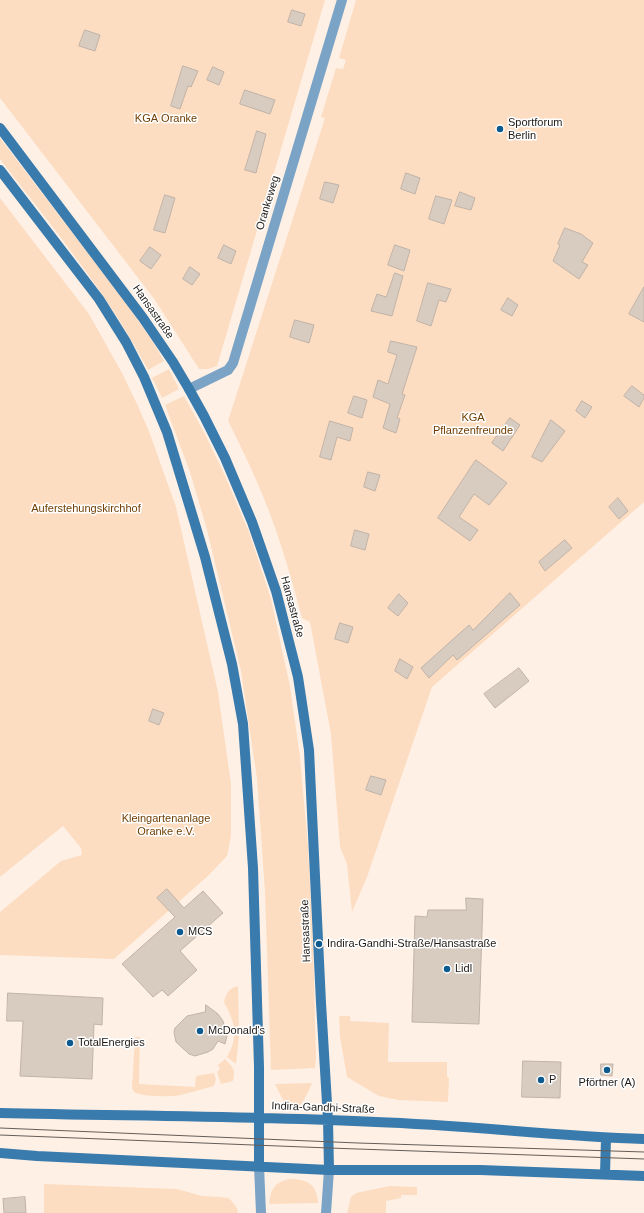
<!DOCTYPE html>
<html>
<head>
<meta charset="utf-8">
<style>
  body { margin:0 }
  canvas { display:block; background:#fef0e5 }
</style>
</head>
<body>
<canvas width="644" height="1213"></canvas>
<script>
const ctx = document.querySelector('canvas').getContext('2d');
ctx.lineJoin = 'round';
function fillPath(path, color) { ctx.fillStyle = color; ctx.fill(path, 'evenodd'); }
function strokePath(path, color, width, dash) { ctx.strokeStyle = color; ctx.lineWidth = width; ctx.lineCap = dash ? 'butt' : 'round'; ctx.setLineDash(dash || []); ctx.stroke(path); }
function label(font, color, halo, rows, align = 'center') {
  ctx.font = font + ' Helvetica,sans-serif'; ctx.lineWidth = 3; ctx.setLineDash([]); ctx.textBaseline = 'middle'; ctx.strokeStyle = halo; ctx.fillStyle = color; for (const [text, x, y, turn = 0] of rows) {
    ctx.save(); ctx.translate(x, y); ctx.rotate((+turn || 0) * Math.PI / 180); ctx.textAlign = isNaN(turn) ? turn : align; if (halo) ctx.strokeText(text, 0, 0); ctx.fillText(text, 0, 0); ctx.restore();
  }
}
const green = new Path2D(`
  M0,0H325L217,366L208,369H199L155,300L0,98Z
  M356,0H644V502L432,687L367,877L352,912L347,864L340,847L331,734L310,622L302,618C290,572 276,525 257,482C248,461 238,441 228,421L325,118L321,117L336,68L343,69L346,60L339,58Z
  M0,138L125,302L153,342L164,361L148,370C108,293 52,227 0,159Z
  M0,198L89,314L122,373L138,406L150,434L176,507L218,692L231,784V836L227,856L209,875L114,959L0,955V912L61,861L82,855L81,848L63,826L0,877Z
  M169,369L179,389L162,398L152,378Z
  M184,396L205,434L225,476L249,532L271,599L290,686L300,757L308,847L313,941L316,1057L315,1068L271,1070L265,892L257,779L241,671L207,530L190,472L165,405Z
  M238,986L239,1035L236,1064L227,1057C239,1036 235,1023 224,1002C226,994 229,988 238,986Z
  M339,1016H350V1021L389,1023L388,1062H447V1077L449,1078L448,1102L398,1100L379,1096L347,1077L340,1037Z
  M135,1037H140L139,1084L195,1087L196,1076L214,1073L216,1079L214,1086C203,1089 192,1092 181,1095C171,1097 142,1097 134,1092L132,1088Z
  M225,1059C233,1067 236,1070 233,1081L221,1084L217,1072L220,1069L218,1065Z
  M312,1083C308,1093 304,1101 297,1109L292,1110L285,1104L275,1084Z
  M289,1179C307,1179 317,1184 318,1203L269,1204C271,1189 274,1183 289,1179Z
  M44,1184L177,1189L202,1196L220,1197L229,1198L237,1208L238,1213H44Z
  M390,1186L417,1187V1195H401V1198L386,1201V1213H347L351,1197L356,1193Z`);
const building = new Path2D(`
  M292,10L305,14L301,26L288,22Z
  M85,30L100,35L95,51L79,46Z
  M183,66L198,71L191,87L188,86L180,109L171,106Z
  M213,67L224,72L219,85L207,80Z
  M245,90L275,100L270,114L240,104Z
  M257,131L266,134L256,173L245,170Z
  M406,173L420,178L415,194L401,189Z
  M325,182L339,185L333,203L320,199Z
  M460,192L475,198L471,210L455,206Z
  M165,195L175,198L165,233L154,230Z
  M436,196L452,200L444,224L429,219Z
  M565,228L581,234L593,243L582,262L588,265L579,279L553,261L560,245L558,244Z
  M224,245L236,251L231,264L218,258Z
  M395,245L410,250L404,271L388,265Z
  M150,247L161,255L151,269L140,261Z
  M190,267L200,274L192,285L183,279Z
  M395,273L403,276L392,316L371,311L377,294L386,297Z
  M428,283L451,289L446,302L439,300L431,326L417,321Z
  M644,287V322L629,314Z
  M508,298L518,305L512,316L501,310Z
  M295,320L314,325L309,343L290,337Z
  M391,341L417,347L402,394L405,395L397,418L400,419L396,433L383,428L390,404L373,397L378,380L388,384L397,355L388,352Z
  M632,386L644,395V398L639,407L624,396Z
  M354,396L367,400L362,418L348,413Z
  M582,401L592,407L585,418L576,411Z
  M510,418L520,425L503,451L492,443Z
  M551,420L565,431L542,462L532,457Z
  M330,421L353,428L350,441L337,437L331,460L320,457Z
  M476,460L507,483L489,505L474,494L459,517L478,530L470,541L438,518Z
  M368,472L380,475L375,491L364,487Z
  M618,498L628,511L619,519L609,507Z
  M355,530L369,534L365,550L351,546Z
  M565,540L572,548L545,571L539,562Z
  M510,593L520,605L457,660L453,655L429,678L421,668L469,625L473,630Z
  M399,594L408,603L398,616L388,608Z
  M340,623L353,627L348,643L335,639Z
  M400,659L413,667L407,679L395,671Z
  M519,668L529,681L495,708L484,694Z
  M153,709L164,713L159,725L149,721Z
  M371,776L386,780L381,795L366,790Z
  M167,889L184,908L203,891L223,913L180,951L197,970L168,996L162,990L153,997L122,964L175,917L157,898Z
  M466,898L483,899L479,1024L412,1022L415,916L427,917L428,910H466Z
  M8,993L103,998L102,1025L94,1024L92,1079L20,1076L23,1021H7Z
  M206,1005L218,1014L223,1021L227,1036L225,1044L218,1041L213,1049L208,1052L195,1056L189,1054L176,1042L174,1032L175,1028L187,1016L205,1012Z
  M523,1061L561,1062L560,1098L522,1097Z
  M601,1064H613L612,1076L601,1075Z
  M25,1197L26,1213H4L3,1199Z`);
const street = new Path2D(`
  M189,389L228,370L233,363L342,0
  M259,1166L261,1213
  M326,1213L329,1170`);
const secondary = new Path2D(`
  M0,128L143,318L173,362L189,389L204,416L225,458L252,522L276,591L298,677L309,750L321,1003L328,1120L329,1170
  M0,170L99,299L126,342L144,377L167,432L205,557L232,664L243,724L253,868L259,1067V1166
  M0,1113C125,1116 251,1116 376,1122C465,1125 554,1136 644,1139
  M0,1153L37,1156L329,1170H480L644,1176
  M605,1174L606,1138`);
const tram = new Path2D(`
  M0,1128L358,1143L644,1152
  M0,1135L329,1148L644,1159`);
const markers = [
  [500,129,4,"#0d5b8e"],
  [180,932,4,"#0d5b8e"],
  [319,944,4,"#0d5b8e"],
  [447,969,4,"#0d5b8e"],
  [200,1031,4,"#0d5b8e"],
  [70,1043,4,"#0d5b8e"],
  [607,1070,4,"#0d5b8e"],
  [541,1080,4,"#0d5b8e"]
];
const parkNames = [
  ["KGA Oranke",166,119],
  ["KGA",473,418],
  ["Pflanzenfreunde",473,431],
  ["Auferstehungskirchhof",86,509],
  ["Kleingartenanlage",166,819],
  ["Oranke e.V.",166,832]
];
const poiNames = [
  ["Sportforum",508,123],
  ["Berlin",508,136],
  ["MCS",188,932],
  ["Indira-Gandhi-Straße/Hansastraße",327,944],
  ["Lidl",455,969],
  ["McDonald's",208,1031],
  ["TotalEnergies",78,1043],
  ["P",549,1080],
  ["Pförtner (A)",607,1083,"center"]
];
const streetNames = [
  ["Orankeweg",268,203,-73],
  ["Hansastraße",153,312,55],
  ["Hansastraße",292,607,75],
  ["Hansastraße",306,931,-92],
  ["Indira-Gandhi-Straße",323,1108,2]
];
fillPath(green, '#fdddc2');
fillPath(building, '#d8cbc0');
strokePath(building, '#c0b3a8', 1);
strokePath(street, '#7aa3c6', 10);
strokePath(secondary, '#3a7bad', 10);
strokePath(tram, '#655d57', 1);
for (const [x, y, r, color] of markers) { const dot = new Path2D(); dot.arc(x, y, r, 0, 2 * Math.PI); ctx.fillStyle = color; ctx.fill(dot); strokePath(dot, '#fff', 1.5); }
label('11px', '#713e00', '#fff', parkNames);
label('11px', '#1f1a16', '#fff', poiNames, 'left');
label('11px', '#1f1a16', '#fff', streetNames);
</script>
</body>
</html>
